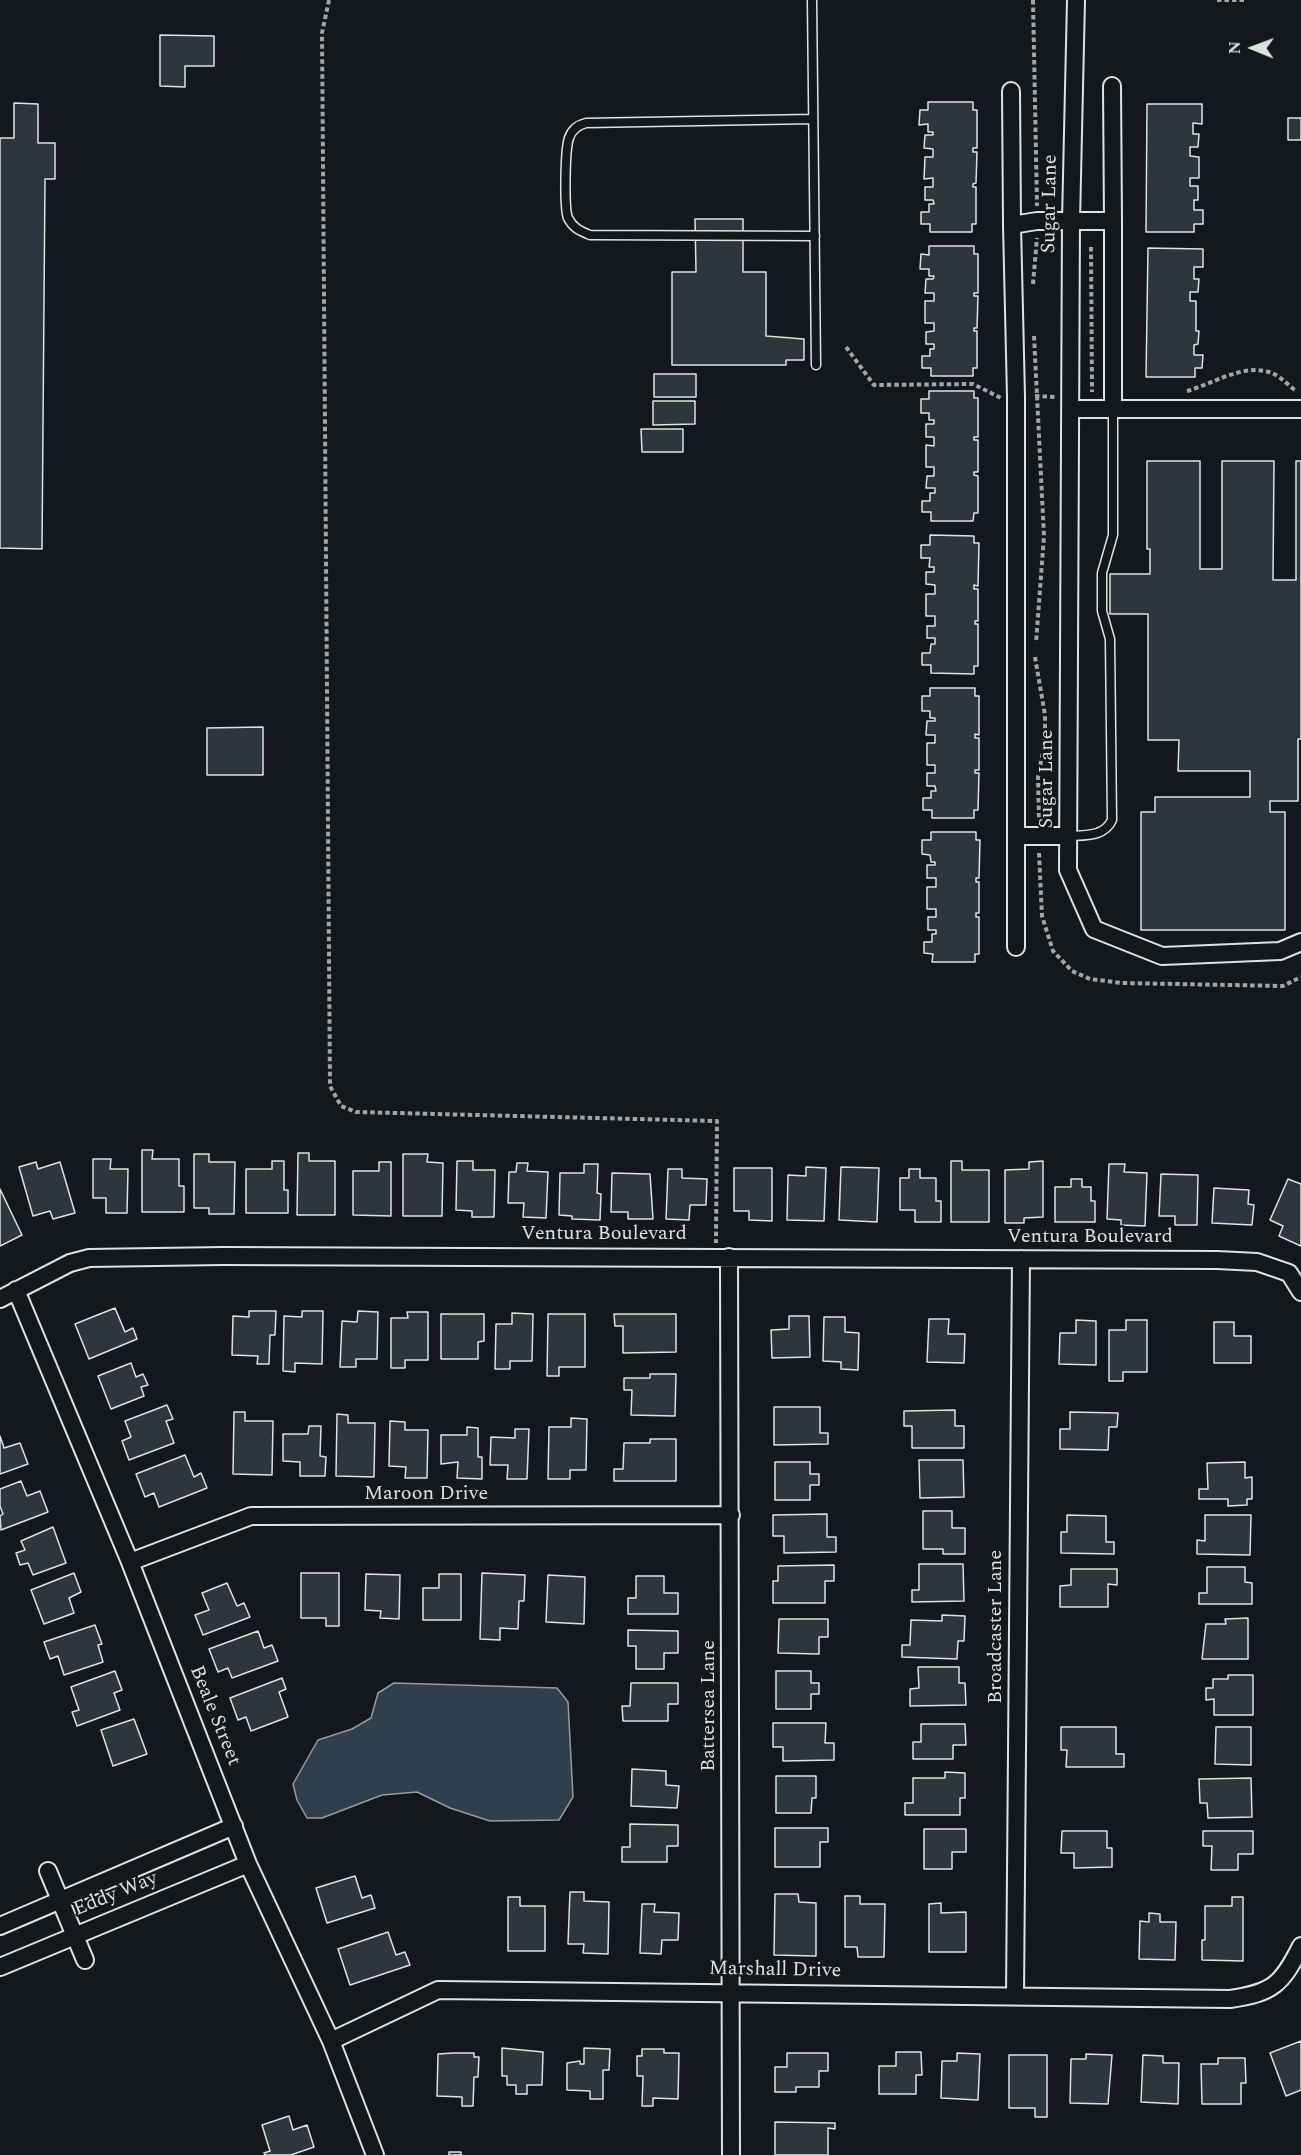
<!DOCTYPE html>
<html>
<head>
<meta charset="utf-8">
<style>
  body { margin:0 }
  #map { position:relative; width:1301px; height:2155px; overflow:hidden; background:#14181c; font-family:Spectral,serif }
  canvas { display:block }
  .north { position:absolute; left:1223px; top:18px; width:60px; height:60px; -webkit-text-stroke:4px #14181c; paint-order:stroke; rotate:271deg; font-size:16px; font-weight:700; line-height:24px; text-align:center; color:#d8e6dc }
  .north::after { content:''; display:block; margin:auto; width:21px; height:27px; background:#d8e6dc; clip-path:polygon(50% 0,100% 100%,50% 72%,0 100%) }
</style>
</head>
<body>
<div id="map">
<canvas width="1301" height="2155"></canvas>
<div class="north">N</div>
</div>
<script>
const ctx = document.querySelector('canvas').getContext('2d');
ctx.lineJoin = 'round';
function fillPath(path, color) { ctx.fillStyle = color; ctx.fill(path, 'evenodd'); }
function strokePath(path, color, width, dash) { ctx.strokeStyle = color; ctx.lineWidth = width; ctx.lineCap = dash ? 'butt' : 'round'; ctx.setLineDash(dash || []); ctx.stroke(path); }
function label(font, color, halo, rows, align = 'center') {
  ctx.font = font + ' Spectral,serif'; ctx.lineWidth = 4.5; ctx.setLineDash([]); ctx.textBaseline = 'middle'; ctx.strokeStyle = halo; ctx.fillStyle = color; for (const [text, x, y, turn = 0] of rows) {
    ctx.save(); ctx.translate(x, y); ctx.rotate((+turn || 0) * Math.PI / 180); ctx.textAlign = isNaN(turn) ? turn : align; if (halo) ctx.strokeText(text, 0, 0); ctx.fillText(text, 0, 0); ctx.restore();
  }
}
const water = new Path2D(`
  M394,1683L557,1688L568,1702L573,1797L559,1820L490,1821L450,1808L417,1792L382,1795L322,1818H307L297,1800L293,1784L318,1740L352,1729L371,1718L378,1693Z`);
const building = new Path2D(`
  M160,35L214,36V66H185V87L160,86Z
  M928,102H973V110H977V148H973V152H977L976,183L973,184V187H976V224H972V232H930V224H921V212H929V204H934L933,200H925V187H933V178L924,179L925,157H933V149L924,148L925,135H933V132H928V124L919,125L920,110H928Z
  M14,103L38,104V143H55V179H45L42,549L0,548V138H14Z
  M1147,104H1202V124L1193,123V134H1199L1198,147H1190V156L1199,157V178H1190V186H1198V200H1194V210H1203V224H1194V232H1146Z
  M1288,118H1301V140H1288Z
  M695,219H743V272H766V336L804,339V360H786V365H672V272H696Z
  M929,246H974V254H978V293H974V296H978L977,328H974V331H977V368H973V376H931V368H922V356H930V349H934V344H926V332L934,331V323H925V301H934V293H925L926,279H933L934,276H929V269H920L921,254L929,255Z
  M1148,248L1203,249V267H1194V279H1199L1198,292H1190V301H1196V331H1199L1198,344L1194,345V355H1203L1202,368H1195V377H1146Z
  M654,374H696V397H654Z
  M929,391H974V398H978V437H974V440H978V472H974V475L978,476V513H974L973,521H931V512H922V501H930V493H935V488H926L927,476H934V467H926V445L934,446V437H926V424H934V420H929V413H921V399H929Z
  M653,401H695V424L653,425Z
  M641,429H683V452H642Z
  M1147,461H1200V569H1222V461H1274L1273,580H1296V461H1301V739H1298V801H1270V812H1285V930H1141V812H1155V797H1250V771H1178L1179,740H1148V614H1110V574H1150V549H1147Z
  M930,535L974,536V543H979L978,586L974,585V589H978V621H975V624H978V666H974V674L931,673V665H922V653H930L931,644H935V638H927V626H935V616H926V594H935V585L926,584V572H934V567H929L930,558H921V545H930Z
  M930,688H975V696H979V735L975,734V738H979V770H975V773H979L978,810H974V818H932V810H923V798H931V791H936L935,786H927V773H935V765H927V743H935V735H926L927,721H935V718H930V711H922V696H930Z
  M263,727V775H207V728Z
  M931,832H976V840H980L979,878H976V882H979V913H976V917H979V954H975V962H932L933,954L924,953V942H932V934H936V930H928V917H936V909H927V887H936V878H927V865H935V862H931L930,855L922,854V840H931Z
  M142,1150H153L152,1159H179V1186H184V1212H142Z
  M298,1153H309V1161H335V1215H297Z
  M194,1154H209V1162H235L234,1214H209V1208H194Z
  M403,1154H428L427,1162L443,1163L442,1216H403Z
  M93,1159H111L110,1169H128L127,1213H106V1198H93Z
  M272,1161H284V1190H288V1213H246V1169H272Z
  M457,1161H473V1170H495L494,1217H472V1211L456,1210Z
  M951,1161H962V1170H989V1222H951Z
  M1043,1161V1217L1024,1218V1223H1005V1170L1029,1169V1162Z
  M36,1162L38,1169L60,1162L75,1213L53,1219L50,1211L33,1216L19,1167Z
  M379,1162H391V1216L353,1215V1171H379Z
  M517,1163H528L527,1171L548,1172L546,1218L523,1217L524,1203H508L509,1172H516Z
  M584,1164H598L597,1193L601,1194L600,1220L572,1219V1216L559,1215L560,1173H584Z
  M1109,1164H1125L1124,1172L1147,1173L1145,1226L1121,1225V1220L1107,1219Z
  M806,1167L826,1168L824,1221L787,1220L788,1175L806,1176Z
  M841,1167L879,1168L877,1222L839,1220Z
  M734,1168H772V1221L749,1220V1211H734Z
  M668,1169H682V1178L707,1179L706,1205H690L689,1220L666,1219Z
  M909,1169H920V1178H936V1201H941V1222H915V1210H900V1178H909Z
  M612,1173L650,1174L653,1219H628V1212H611Z
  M1161,1174L1198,1175L1197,1225H1175V1216H1159Z
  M1071,1179H1082V1187H1091V1201H1095V1222H1055V1187H1071Z
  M1288,1179L1301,1184V1246L1279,1236L1283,1226L1270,1220Z
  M1214,1188L1249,1190L1248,1204L1254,1205L1252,1225L1212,1223Z
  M0,1189L22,1235L0,1246Z
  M115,1308L125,1332L133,1328L137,1339L89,1359L75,1324Z
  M249,1311H276L275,1335H270L269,1364H257L258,1356L232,1355L233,1316L249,1317Z
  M302,1311H323L322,1364L295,1363V1372L283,1371L284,1316L302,1317Z
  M358,1311L378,1312L377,1359H356V1367H340L342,1321L357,1322Z
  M407,1312H428V1360H405V1368H391V1318H408Z
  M512,1313L533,1314L532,1361H510V1369H495L496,1324H512Z
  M441,1314H484V1341L478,1342V1359H441Z
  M548,1314H585V1367H559V1376H547Z
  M614,1314H676V1352L623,1353V1326H615Z
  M789,1316H809L810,1357L772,1358L771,1330L789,1329Z
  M824,1317H845V1332L859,1333L858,1370L841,1369V1362L823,1361Z
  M929,1319H949L948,1334H965L964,1363L927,1362Z
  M1076,1320L1096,1321V1365L1059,1364L1060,1333H1076Z
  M1126,1320H1147V1372H1123V1381H1109V1330H1126Z
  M1214,1322H1234V1336H1251V1363H1214Z
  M131,1363L136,1377L143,1374L148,1385L141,1387L144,1396L111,1409L98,1376Z
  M650,1374H676L675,1416L631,1415L632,1390H624V1378H650Z
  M167,1405L173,1419L166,1421L174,1443L129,1460L122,1441L131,1437L125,1421Z
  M774,1407H820V1433H828V1444L774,1445Z
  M955,1410V1426H964V1448H912V1426H904V1411Z
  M234,1412H245V1421H273L272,1475L233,1474Z
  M1070,1412L1118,1413L1117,1427H1109L1108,1450L1060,1449V1429H1070Z
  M337,1414L348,1415V1423H375L374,1477L336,1476Z
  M571,1418L587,1419L586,1470H570V1479H548L549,1427H571Z
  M390,1421L405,1422V1430H428L427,1478H405L406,1467L389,1466Z
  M309,1426H321L320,1456L326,1457L325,1476H300V1462L283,1461V1434H308Z
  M467,1427L478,1428V1457H482V1479L457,1478L458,1462L441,1464V1435H467Z
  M515,1429H529L527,1479H507L508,1465H490L491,1437L515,1438Z
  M0,1436L4,1448L20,1443L28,1464L0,1474Z
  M650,1439H676V1481H614V1469H623L624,1443H650Z
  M185,1455L194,1477L201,1473L207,1488L159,1507L154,1493L145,1497L136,1474Z
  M919,1460H963L964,1497L920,1498Z
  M775,1462H810V1474H819V1485H810V1500H775Z
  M1245,1462V1478L1252,1477V1499H1247V1505L1228,1506V1499H1199V1489H1208L1207,1463Z
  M21,1481L27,1496L40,1491L48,1512L1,1530L0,1516L3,1514L0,1506V1489Z
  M923,1511H952V1528H965V1554H943V1549H923Z
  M827,1514V1537H836V1552L784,1553V1536H773V1515Z
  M1067,1515L1106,1516V1542H1114V1554L1061,1553V1532H1067Z
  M1205,1515H1251L1250,1555L1197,1554V1540L1205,1541Z
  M53,1527L66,1563L33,1575L28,1563L20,1565L16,1553L25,1550L21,1541Z
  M919,1564H963L964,1601L912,1602V1590H919Z
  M834,1565V1581H825V1603H773V1581H778V1566Z
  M1207,1567H1245V1582L1252,1583V1604H1199V1593H1207Z
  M1071,1569H1117V1585L1108,1584V1607H1060V1586L1071,1585Z
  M74,1573L81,1592L69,1598L74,1613L44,1624L31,1590Z
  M301,1573H339V1626H326V1618H301Z
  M482,1573L525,1575L524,1601H519L518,1629L500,1628V1640L480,1639Z
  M366,1574L400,1575L399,1619L380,1618L381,1611L365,1610Z
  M439,1574H461V1620H423V1588H439Z
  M548,1575L585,1577L584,1624L546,1622Z
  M636,1576H664V1593H678V1614H628V1598H636Z
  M227,1583L237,1606L244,1603L250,1617L203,1635L195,1615L209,1610L202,1593Z
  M942,1615L965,1616L964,1641H958L957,1659L902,1657V1645H910L911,1620L942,1621Z
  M1248,1618V1659H1202L1206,1624H1226L1225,1619Z
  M779,1619H828V1637H819V1654L778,1653Z
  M95,1625L102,1644L98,1645L103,1662L64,1675L58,1656L50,1659L44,1642Z
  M628,1630L678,1631V1653H664V1669H636V1646H628Z
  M258,1631L264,1648L272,1645L278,1661L232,1678L228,1668L218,1672L209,1649Z
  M918,1667H959V1683H965L966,1705L910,1706V1689L919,1688Z
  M115,1671L122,1690L114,1693L120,1710L77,1726L72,1712L79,1710L71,1687Z
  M776,1671H811V1683H819V1694H811V1709H776Z
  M1228,1675H1253V1715H1214V1699L1206,1700V1688H1213V1679H1228Z
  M282,1678L286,1689L279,1692L288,1717L251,1731L246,1717L238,1720L230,1698Z
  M631,1683H678V1704H668V1721H623L622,1706H630Z
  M134,1719L147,1754L113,1766L101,1730Z
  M773,1723H826L825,1743H834V1760L783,1761V1747H773Z
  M921,1724H965L966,1745H953V1759H913V1742H921Z
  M1061,1727H1116V1754H1124V1767H1066L1067,1750H1061Z
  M1216,1727H1251V1765L1215,1764Z
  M632,1769L666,1771V1785L679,1786L677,1808L631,1806Z
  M945,1772L965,1773V1798H960V1815H905V1803H913V1778H945Z
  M776,1776H816V1798H812L811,1813H776Z
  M1251,1778L1252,1817L1208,1818L1207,1803H1200L1199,1779Z
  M630,1824L678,1825V1846H667V1862H622V1847H630Z
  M775,1828H828V1842H820V1867H775Z
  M924,1829H966V1852H952V1869H924Z
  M1062,1831H1107V1848H1112V1867L1074,1868V1853H1061Z
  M1203,1831H1253V1854H1238V1870H1211L1212,1846H1203Z
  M355,1876L362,1898L371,1895L375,1908L327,1923L316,1888Z
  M570,1892H584V1901L609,1902L608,1954L583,1953L584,1944H568Z
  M775,1894H798L799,1902L816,1903V1956L774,1955Z
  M845,1896H860V1904H885L884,1957H858L857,1947H845Z
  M508,1897H520V1906H545V1951H508Z
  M1232,1897H1243V1961L1202,1960V1940H1205V1906H1232Z
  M941,1903V1913L966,1912V1952H929V1904Z
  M642,1904H655L654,1912L679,1913L678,1940H662L661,1954L640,1953Z
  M1149,1913L1160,1914V1922H1176L1175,1960L1139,1959L1140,1921L1149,1922Z
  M388,1932L396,1955L405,1952L410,1965L350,1985L338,1949Z
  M1301,2041V2090L1286,2096L1270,2053Z
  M502,2048L543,2052L542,2085H527V2094H516V2085H507V2076H502Z
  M584,2048L610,2049L609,2070H603V2099H590V2091L567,2090V2063L580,2061V2064H584Z
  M642,2049H664V2053H679L678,2099L653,2098V2106H642L643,2076H637V2056H642Z
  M896,2052H921L922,2075H916V2094H879V2066H896Z
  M453,2053H474V2057H479L478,2077H474L473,2106H462V2097L437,2096L438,2054Z
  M787,2053H828V2071H819V2087H796V2092H775V2067H787Z
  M957,2053L980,2054L978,2100L941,2098L942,2061H957Z
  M1086,2054L1112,2055L1108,2104L1070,2103L1071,2059H1086Z
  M1009,2055H1047V2117H1035V2108H1009Z
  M1143,2055L1163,2056V2063H1179L1178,2104L1141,2102Z
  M1218,2058H1245L1246,2083H1241V2104H1202L1201,2064H1218Z
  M289,2116L293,2130L307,2125L314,2147L291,2155H265L264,2153L270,2151L262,2125Z
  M775,2122L835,2123V2129L828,2128V2155H775Z
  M449,2152H461V2155H449Z`);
const path = new Path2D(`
  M329,0L322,33L330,1086L341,1106L356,1112L717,1121L716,1243
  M1033,0L1037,206
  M1217,0H1247
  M1091,247L1092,392
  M1033,284L1037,238
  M1034,336L1044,536L1036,643
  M846,347L874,385L973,384L1001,398
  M1187,391C1213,384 1246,361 1274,374C1281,377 1289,386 1296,391
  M1035,396L1055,397
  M1035,657L1045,715V741L1038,777L1039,819
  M1039,853L1042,916L1053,951L1072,971L1090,979L1122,983L1283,986L1301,977`);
const service = new Path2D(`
  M812,0L816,365
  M813,119L586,123C578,125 572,129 569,138C565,149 564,208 568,218C573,228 580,231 590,235L815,236
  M1069,836C1086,835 1104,837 1112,820L1110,639L1102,611V573L1113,535V410`);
const minor = new Path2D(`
  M1076,0L1071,221L1068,870L1094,929L1162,956L1280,951L1301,942
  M1112,86L1113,221
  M1011,91L1012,225L1037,221H1113V410
  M1012,225L1016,397V947
  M1070,409H1301
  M1016,836H1069
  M729,1257L731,2155
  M16,1290L130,1562L248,1864L331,2041L375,2155
  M0,1299L70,1263L89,1258L223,1256L1217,1260L1257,1262L1289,1273L1301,1292
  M130,1562L251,1516L731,1515
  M48,1871L85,1960
  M0,1926L234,1826
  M0,1967L248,1864
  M1015,1996L1021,1259
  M331,2041L438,1990L1230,1999C1273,1993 1282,1984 1301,1946`);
const streetNames = [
  ["Sugar Lane",1051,204,-89],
  ["Sugar Lane",1048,779,-90],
  ["Ventura Boulevard",604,1235],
  ["Ventura Boulevard",1090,1238],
  ["Maroon Drive",426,1495],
  ["Broadcaster Lane",997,1627,-90],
  ["Battersea Lane",710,1706,-90],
  ["Beale Street",214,1716,68],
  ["Eddy Way",116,1895,-22],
  ["Marshall Drive",775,1971,1]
];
fillPath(water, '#2f3f4d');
strokePath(water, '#939e99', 1.5);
fillPath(building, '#2c363c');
strokePath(building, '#d8e6dc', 1.5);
strokePath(service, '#d8e6dc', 11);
strokePath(minor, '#d8e6dc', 20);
strokePath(path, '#9da8a2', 4, [4.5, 3]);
strokePath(service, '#14181c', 8);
strokePath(minor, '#14181c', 16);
label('20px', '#d8e6dc', '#14181c', streetNames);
</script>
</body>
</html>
